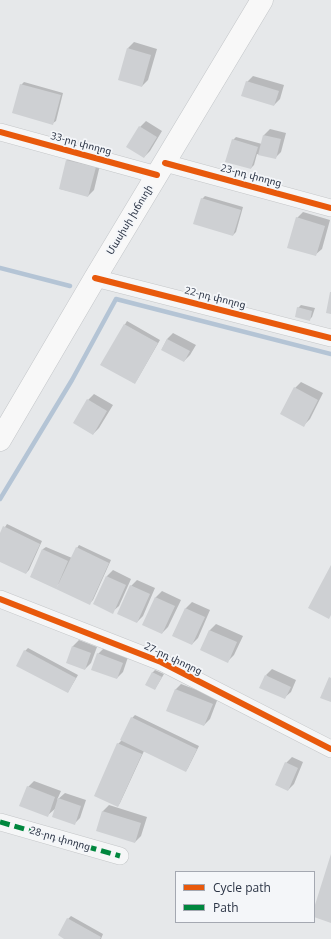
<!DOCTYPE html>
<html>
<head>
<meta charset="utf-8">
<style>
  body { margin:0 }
  #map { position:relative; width:331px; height:939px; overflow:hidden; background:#e6e8ea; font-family:"Open Sans",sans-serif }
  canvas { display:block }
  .legend { position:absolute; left:175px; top:871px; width:140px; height:52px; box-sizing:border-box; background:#f4f6f9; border:1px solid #a4a8b1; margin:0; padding:5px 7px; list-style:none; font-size:12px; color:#2b3445 }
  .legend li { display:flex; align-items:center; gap:8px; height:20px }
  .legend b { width:20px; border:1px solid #a4a8b1 }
</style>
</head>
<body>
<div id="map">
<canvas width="331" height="939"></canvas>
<ul class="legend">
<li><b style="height:5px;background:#e8590c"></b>Cycle path</li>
<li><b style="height:5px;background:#00873e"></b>Path</li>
</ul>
</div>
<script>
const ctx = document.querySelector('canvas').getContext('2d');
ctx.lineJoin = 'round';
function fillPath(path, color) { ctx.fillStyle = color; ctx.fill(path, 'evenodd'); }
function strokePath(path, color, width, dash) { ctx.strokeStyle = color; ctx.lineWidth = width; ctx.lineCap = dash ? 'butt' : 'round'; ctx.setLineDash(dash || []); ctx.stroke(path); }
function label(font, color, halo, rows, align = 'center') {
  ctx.font = font + ' "Open Sans","Noto Sans Armenian",sans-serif'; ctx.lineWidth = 3.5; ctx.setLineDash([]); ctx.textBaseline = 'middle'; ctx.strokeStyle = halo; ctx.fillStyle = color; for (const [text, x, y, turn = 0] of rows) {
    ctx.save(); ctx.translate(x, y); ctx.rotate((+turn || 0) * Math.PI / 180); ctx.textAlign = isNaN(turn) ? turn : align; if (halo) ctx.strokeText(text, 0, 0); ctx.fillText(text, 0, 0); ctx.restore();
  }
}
const shadow = new Path2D(`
  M134,42L157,49L148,80L142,86L128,48Z
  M253,76L284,85L280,99L274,105L247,82Z
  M24,82L63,93L56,121L53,123L21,85Z
  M146,121L162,131L150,151L144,157L128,147L140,127Z
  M270,129L286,133L281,152L275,158L257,154L254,165L251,168L233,140L236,137L262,144L264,135Z
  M73,154L101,161L94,190L88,196L60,189L67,160Z
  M205,196L243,207L236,232L233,235L202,199Z
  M303,212L330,220L322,249L315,255L297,218Z
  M301,305L315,308L312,317L309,320L298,308Z
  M127,321L160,340L137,380L134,383L102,364Z
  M173,333L196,345L190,355L184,361L162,349L167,339Z
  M301,382L323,393L310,419L304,425L295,388Z
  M94,394L113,405L99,428L93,434L88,400Z
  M7,524L42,541L29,570L26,573L0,561V535Z
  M79,545L111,560L93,600L90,603L61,582L55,587L31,576L43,549L46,547L72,558L77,548Z
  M113,570L131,579L119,606L112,612L107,576Z
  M137,580L155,588L143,616L137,622L131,586Z
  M162,591L181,600L168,627L162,633L144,625L156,597Z
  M192,602L210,610L198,638L192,644L173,635L186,608Z
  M216,624L243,636L234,655L228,661L201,649L210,630Z
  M79,640L97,647L91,663L85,669L67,662L73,646Z
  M28,648L78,675L68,692L25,651Z
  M104,648L128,657L123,672L117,678L98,654Z
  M272,669L296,680L291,692L284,698L266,675Z
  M155,670L164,674L155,689L152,673Z
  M181,684L218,698L210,719L204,725L175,690Z
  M135,715L199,746L188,768L186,771L144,751L120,803L118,806V744L121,741L132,718Z
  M292,757L303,762L294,784L288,790L286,763Z
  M34,781L61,791L57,800L65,793L86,800L80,818L74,824L56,808L48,815L28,787Z
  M109,805L147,817L141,836L135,842L97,830L103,811Z
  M71,916L103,934L101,939H66L68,919Z`);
const stream = new Path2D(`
  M0,268L70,286
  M0,499L72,380L116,299L331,354`);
const building = new Path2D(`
  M127,48L151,55L142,87L118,80Z
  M246,81L279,91L274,106L241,96Z
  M20,84L61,95L53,125L12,113Z
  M139,126L157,137L144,158L126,147Z
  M263,135L281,139L276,159L258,155Z
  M232,139L258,147L251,169L225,162Z
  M66,160L96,167L88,197L59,189Z
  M201,198L241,210L233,236L193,224Z
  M296,217L325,226L316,256L287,248Z
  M330,292H331V314L326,313Z
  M297,307L312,311L310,321L295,317Z
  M124,324L158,343L135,384L100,365Z
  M167,339L190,351L184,362L161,350Z
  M294,387L318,400L304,427L280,414Z
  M87,399L107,411L93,435L73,423Z
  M3,526L40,544L26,574L0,562V533Z
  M76,547L109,563L90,605L56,589Z
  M42,549L68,561L56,589L30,577Z
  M331,565V615L329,619L308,608Z
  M106,576L126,585L113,614L93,604Z
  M130,585L150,594L137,623L117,614Z
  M155,597L175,606L162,634L142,625Z
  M185,608L205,617L192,645L172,636Z
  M209,630L237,642L228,663L200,650Z
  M72,646L91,653L85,670L66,663Z
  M24,650L76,678L68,693L16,666Z
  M97,653L123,663L117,679L91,670Z
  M152,672L162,677L155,690L145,685Z
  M265,675L291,687L285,699L259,688Z
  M329,677L331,678V702L320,698Z
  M175,689L213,704L204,726L166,711Z
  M131,717L197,749L186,772L120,740Z
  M117,743L142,754L118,807L94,796Z
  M285,762L298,768L288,791L275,785Z
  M27,786L55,797L48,817L19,806Z
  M58,798L81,806L75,825L52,817Z
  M102,811L141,823L135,843L96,831Z
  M331,854V923L314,917V908Z
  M67,918L101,937L100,939H64L58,935Z`);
const minor = new Path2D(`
  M0,132L157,175
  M165,163L331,208
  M95,278L331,338
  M0,599L161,662L331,749
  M0,822L120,856`);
const major = new Path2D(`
  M0,440L95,278L262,0`);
const quiet = new Path2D(`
  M0,822L120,856`);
const cycleway = new Path2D(`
  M0,132L157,175
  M165,163L331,208
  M95,278L331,338
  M0,599L161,662L331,749`);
const streetNames = [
  ["33-րդ փողոց",81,144,15],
  ["23-րդ փողոց",251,176,15],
  ["Մասիսի խճուղի",130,220,-59],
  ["22-րդ փողոց",215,298,14],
  ["27-րդ փողոց",173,659,25],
  ["28-րդ փողոց",60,839,16]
];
fillPath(shadow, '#0003');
strokePath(stream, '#b4c4d5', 4.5);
fillPath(building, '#ced0d3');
strokePath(minor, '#c4c6c8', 18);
strokePath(major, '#c2c5c8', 23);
strokePath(minor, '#f5f6f7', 17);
strokePath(major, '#f8f8f8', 22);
strokePath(quiet, '#00873e', 5, [10, 5]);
strokePath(cycleway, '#e8590c', 6);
label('10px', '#2b3445', '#f4f6f9', streetNames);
</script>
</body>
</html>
